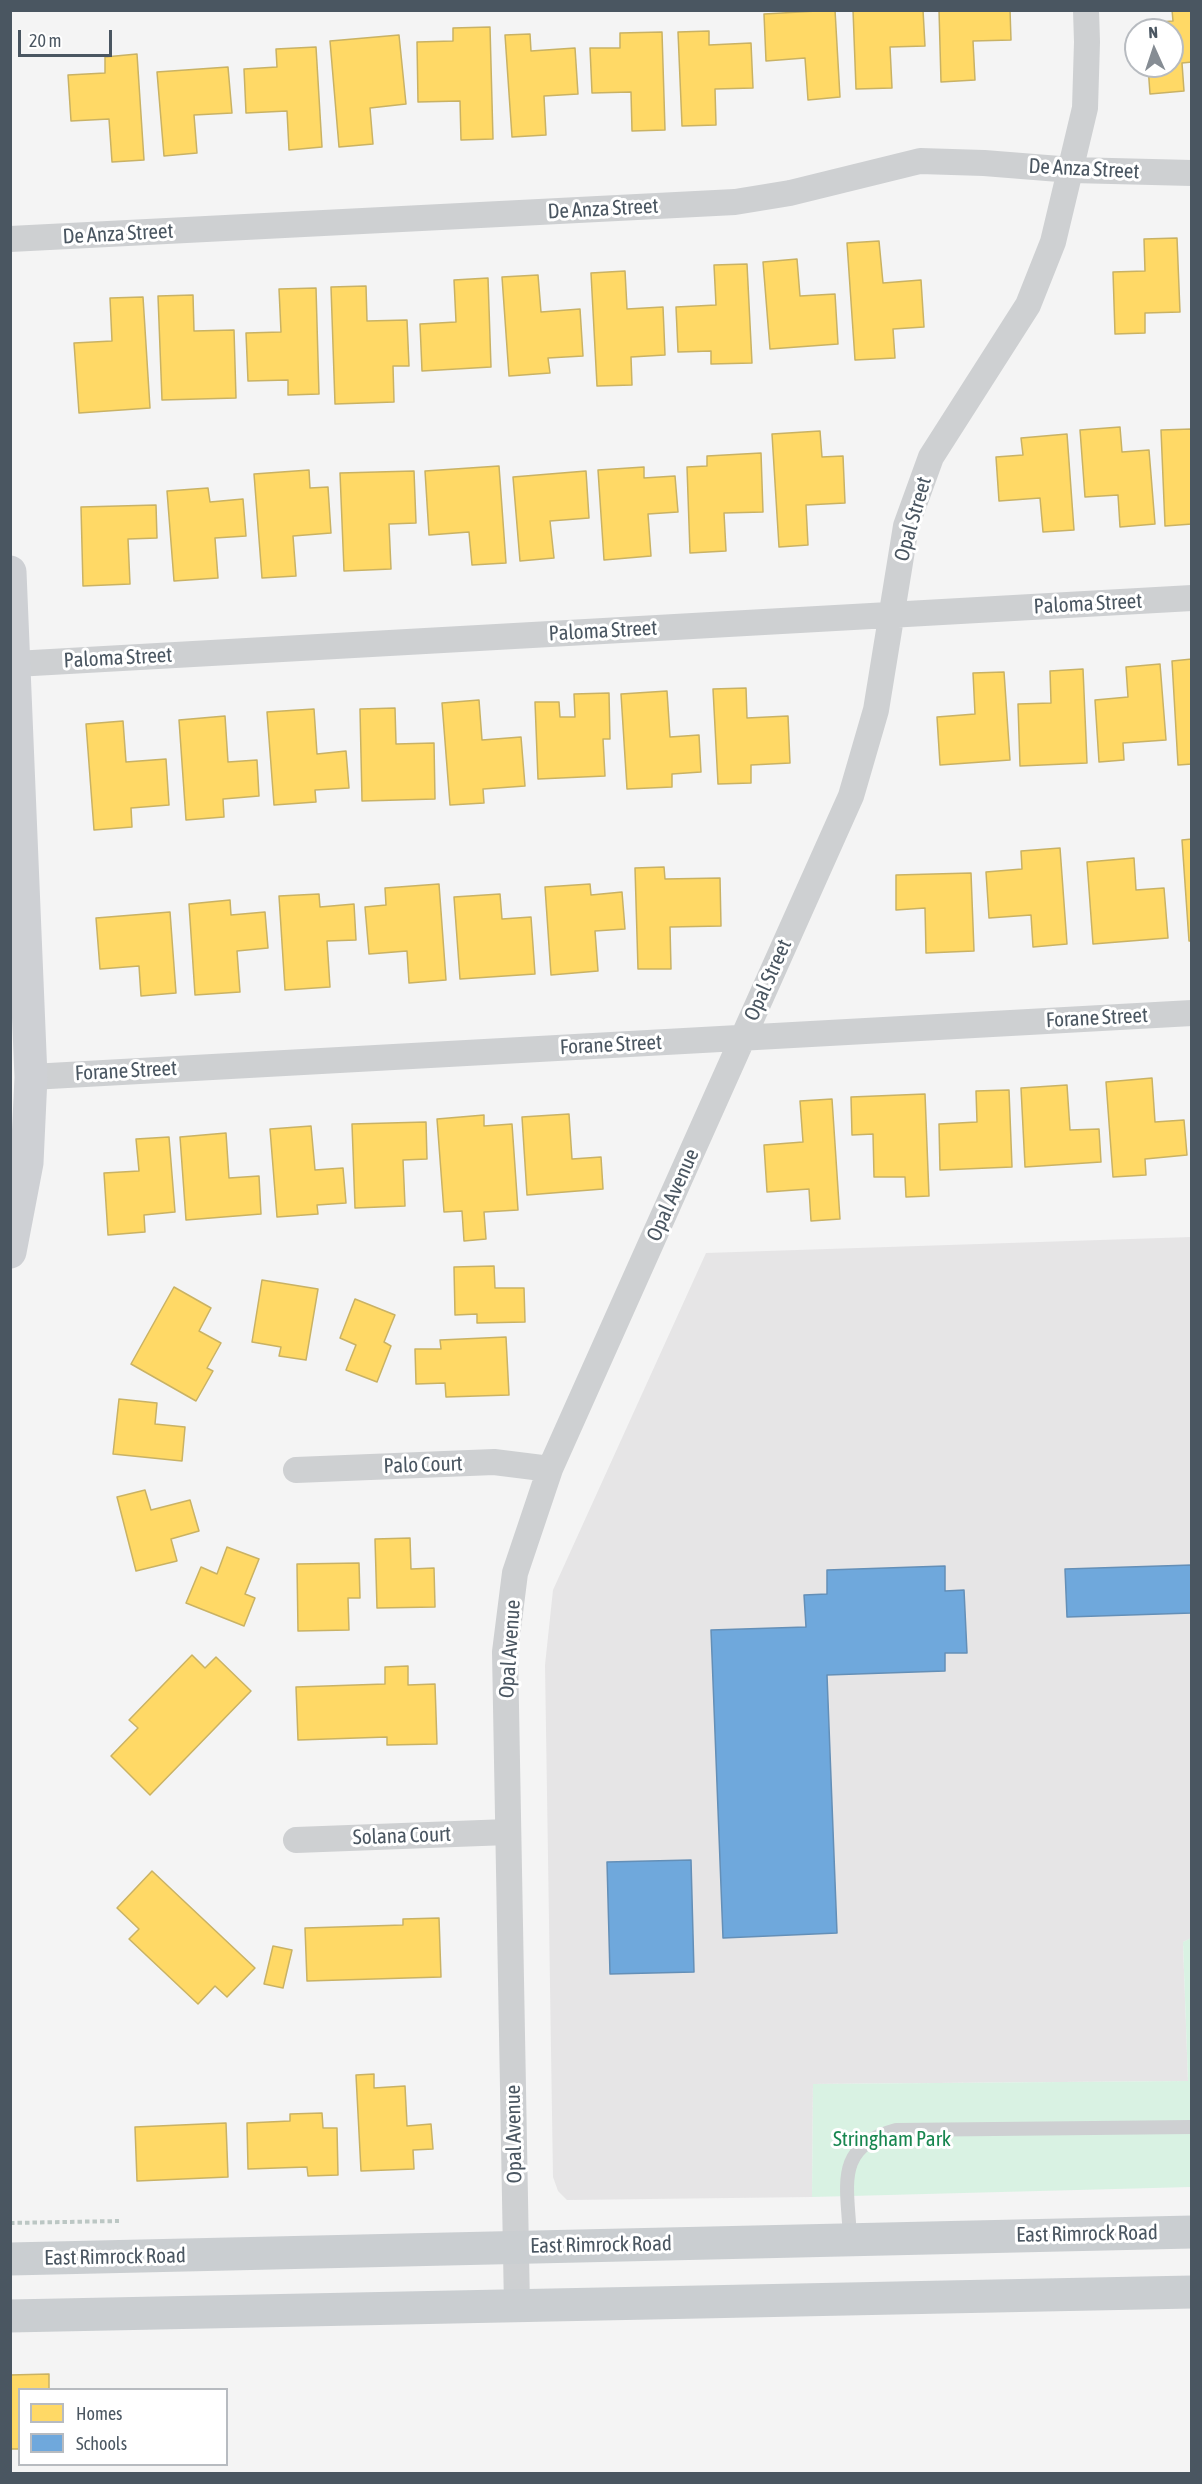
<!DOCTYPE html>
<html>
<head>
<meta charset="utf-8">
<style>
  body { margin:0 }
  #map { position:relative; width:1202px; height:2484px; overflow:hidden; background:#f4f4f4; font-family:"Asap Condensed",sans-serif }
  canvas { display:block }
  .frame { position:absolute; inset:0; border:12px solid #4a5661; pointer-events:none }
  .legend { position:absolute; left:18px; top:2388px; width:210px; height:78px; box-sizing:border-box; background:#fff; border:2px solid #b7bbc0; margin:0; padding:8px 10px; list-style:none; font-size:18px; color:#4a5661 }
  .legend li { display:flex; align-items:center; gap:12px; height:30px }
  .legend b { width:30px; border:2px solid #b7bbc0 }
  .north { position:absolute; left:1124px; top:18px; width:60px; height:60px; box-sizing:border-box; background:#fff; border:2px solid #b7bbc0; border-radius:50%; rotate:357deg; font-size:16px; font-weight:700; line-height:24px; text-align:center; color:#4a5661 }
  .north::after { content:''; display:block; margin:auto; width:21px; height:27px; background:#868d94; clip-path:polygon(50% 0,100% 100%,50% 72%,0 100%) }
  .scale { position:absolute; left:18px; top:30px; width:94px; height:27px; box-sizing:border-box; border:3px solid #4a5661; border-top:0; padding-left:8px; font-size:18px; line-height:21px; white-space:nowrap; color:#4a5661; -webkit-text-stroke:4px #fff; paint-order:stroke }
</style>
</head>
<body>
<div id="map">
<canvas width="1202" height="2484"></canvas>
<div class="frame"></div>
<ul class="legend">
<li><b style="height:16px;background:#ffd966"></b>Homes</li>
<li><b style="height:16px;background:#6fa8dc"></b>Schools</li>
</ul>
<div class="north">N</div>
<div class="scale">20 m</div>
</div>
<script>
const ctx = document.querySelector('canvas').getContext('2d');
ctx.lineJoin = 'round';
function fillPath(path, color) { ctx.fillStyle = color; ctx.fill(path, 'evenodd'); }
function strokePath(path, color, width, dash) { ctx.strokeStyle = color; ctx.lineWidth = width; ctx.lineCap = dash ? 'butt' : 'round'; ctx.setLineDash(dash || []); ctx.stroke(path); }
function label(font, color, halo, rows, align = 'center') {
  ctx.font = font + ' "Asap Condensed",sans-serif'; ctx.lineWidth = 6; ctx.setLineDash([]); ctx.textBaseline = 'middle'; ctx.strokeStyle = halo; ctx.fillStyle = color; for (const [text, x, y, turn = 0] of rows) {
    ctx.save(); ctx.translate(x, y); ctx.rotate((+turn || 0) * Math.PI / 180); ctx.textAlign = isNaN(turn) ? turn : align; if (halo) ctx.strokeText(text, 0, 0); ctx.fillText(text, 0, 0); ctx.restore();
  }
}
const education = new Path2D(`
  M1191,1237L1192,1938L1183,1942L1188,2081L813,2084L812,2197L567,2200L558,2191L553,2177L545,1665L553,1590L706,1253Z`);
const green = new Path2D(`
  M1191,1938V2187L812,2197L813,2084L1188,2081L1183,1942Z`);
const homes = new Path2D(`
  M835,10L840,97L808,100L805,58L766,61L764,14Z
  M853,10H923L925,46L890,47L892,88L856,89Z
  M939,10H1010L1011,40L973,41L975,80L941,82Z
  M1172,10H1192V62L1182,63L1184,91L1150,94L1148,66H1172V30H1145V23L1173,21Z
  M490,27L493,139L461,140L460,101L418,102L417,42L453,41V28Z
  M709,31V45L751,43L753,88L715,89L716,125L682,126L678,32Z
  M662,32L665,130L632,131L631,92L592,93L590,48H620V33Z
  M530,34L531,51L575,48L578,94L544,96L546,135L512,137L505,35Z
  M399,35L406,104L370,108L373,144L339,147L330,41Z
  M316,47L322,147L289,150L287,111L246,113L244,69L277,67L276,49Z
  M137,54L144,160L112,162L109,119L71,121L68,75L105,73V57Z
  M228,67L232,113L194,115L197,153L164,156L157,72Z
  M1177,238L1180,312L1145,313V333L1115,334L1113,272L1145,271L1144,239Z
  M879,241L883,283L921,280L924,327L893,329L895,358L855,360L847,243Z
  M797,259L800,296L835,294L838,344L770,349L763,262Z
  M747,264L752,363L711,364V351L678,352L676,307L716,305L714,265Z
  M625,271L627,309L663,307L665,355L631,357L632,385L597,386L591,273Z
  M538,275L541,312L580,309L583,356L548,358L550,373L509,376L502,277Z
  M488,278L491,367L422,371L420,324L456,322L454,280Z
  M366,286L367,321L407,320L409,366H393L394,402L335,404L331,287Z
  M316,288L319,394L288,395V380L248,381L246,333L281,332L279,289Z
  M193,295L194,331L234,330L236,398L162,400L158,296Z
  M143,297L150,408L79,413L74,343L112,341L110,298Z
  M1120,427L1122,452L1149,450L1155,524L1120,527L1118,495L1085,497L1080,430Z
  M1192,429V524L1165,526L1161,430Z
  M820,431L822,457L843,456L845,503L806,505L808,545L779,547L772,434Z
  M1067,434L1074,530L1043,532L1040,498L999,501L996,457L1023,455L1021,438Z
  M761,453L763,512L724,513L726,551L690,553L687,467L707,466V456Z
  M499,466L506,563L472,565L469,532L429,535L425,471Z
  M644,467V478L675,476L678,512L648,514L651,556L604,560L598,470Z
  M309,470L310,488L328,487L331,533L293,536L296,576L262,578L254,474Z
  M414,471L416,523L389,524L391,569L344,571L340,473Z
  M586,471L589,518L550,521L554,558L520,561L513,477Z
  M208,488L210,502L243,499L246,536L215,538L218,578L174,581L167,491Z
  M156,505L157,538L128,539L130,584L83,586L81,507Z
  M1192,659V764L1178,765L1172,661Z
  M1160,664L1166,740L1123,743L1124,760L1099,762L1095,700L1128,697L1126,667Z
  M1083,669L1087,763L1020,766L1018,704L1051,703L1050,671Z
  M1004,672L1010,760L940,765L937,717L975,714L973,673Z
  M746,688L747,718L788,716L790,763L751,765V783L718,784L713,689Z
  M667,691L670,737L699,735L701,772L672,774V787L627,789L621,694Z
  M609,693L610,739H603L605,776L538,779L535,702H559L560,717H575L574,694Z
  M479,700L482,740L521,737L525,786L483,789L484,803L450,805L442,703Z
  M395,708L396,744L434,743L435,799L362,801L360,709Z
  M314,709L317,754L346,751L349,788L315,790L316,802L274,805L267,712Z
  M225,716L228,762L257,760L259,796L223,799L224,817L186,820L179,720Z
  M123,721L126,762L166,759L169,805L131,808L132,827L94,830L86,724Z
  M1192,839V941H1189L1182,840Z
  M1060,848L1067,944L1033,947L1031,915L989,918L986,872L1022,869L1021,851Z
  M1134,858L1136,890L1164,888L1168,938L1093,944L1087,862Z
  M664,867L665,879L720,878L721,926L670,927L671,969H638L635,868Z
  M971,873L974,951L926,953L925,908L896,910V875Z
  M439,884L446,980L409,983L407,951L369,954L365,907L386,905L385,888Z
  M590,884L591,895L622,892L625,929L595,931L598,971L551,975L545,887Z
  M319,894L320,907L354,904L356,940L327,941L330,987L285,990L279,896Z
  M500,894L502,919L531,917L535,974L460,979L454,897Z
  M230,900L231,915L265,912L268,948L237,951L240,992L195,995L189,904Z
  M170,912L176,993L141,996L139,966L100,969L96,918Z
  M1152,1078L1155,1122L1184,1120L1187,1155L1145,1159L1146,1175L1113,1177L1106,1082Z
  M1067,1085L1070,1130L1099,1129L1101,1162L1025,1167L1021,1088Z
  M1009,1090L1012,1167L940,1170L939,1124L977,1122L976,1091Z
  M925,1094L929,1196L906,1197L905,1177H874L873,1134L852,1135L851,1097Z
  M832,1099L840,1219L811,1221L809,1189L767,1192L764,1145L803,1142L800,1101Z
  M569,1114L572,1159L601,1157L603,1189L527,1195L522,1117Z
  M484,1115V1126L512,1124L518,1210L484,1212L486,1239L464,1241L462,1211L444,1212L437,1119Z
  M426,1122L427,1159L403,1160L405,1206L355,1208L352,1124Z
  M311,1126L315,1170L343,1168L346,1203L317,1205L318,1214L277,1217L270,1129Z
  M226,1133L229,1178L259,1176L261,1214L186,1220L180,1137Z
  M169,1137L175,1212L144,1215L145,1232L108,1235L104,1173L139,1171L136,1139Z
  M494,1266L495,1288H524L525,1322L477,1323V1314L455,1315L454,1267Z
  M262,1280L318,1289L306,1360L279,1356L281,1347L252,1342Z
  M174,1287L211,1308L199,1331L221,1343L207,1368L213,1371L196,1401L131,1364Z
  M355,1299L395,1315L384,1342L391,1346L377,1382L346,1370L356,1345L340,1338Z
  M506,1337L509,1395L446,1397L445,1383L416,1384L415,1349H441L440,1340Z
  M119,1399L157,1403L155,1424L185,1427L182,1461L113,1454Z
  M145,1490L151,1510L190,1500L199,1531L171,1539L177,1561L136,1571L117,1497Z
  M410,1538L411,1569L434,1568L435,1607L377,1608L375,1539Z
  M227,1547L259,1559L245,1594L255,1598L244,1626L186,1603L201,1567L217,1574Z
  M359,1563L360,1598H348L349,1630L298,1631L297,1564Z
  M192,1655L205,1668L216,1657L251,1691L150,1795L111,1756L138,1728L129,1720Z
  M408,1666V1685L435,1684L437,1744L387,1745V1737L298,1740L296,1687L385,1684V1667Z
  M152,1871L255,1968L227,1997L215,1986L198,2004L129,1939L139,1929L117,1908Z
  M439,1918L441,1977L307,1981L305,1928L403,1925V1919Z
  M273,1946L292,1950L283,1988L264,1984Z
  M374,2074V2088L405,2086L407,2126L431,2124L433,2149L413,2150L414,2169L361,2171L356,2075Z
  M322,2113L323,2128H337L338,2175L308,2176L307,2167L248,2169L247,2123L290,2121V2114Z
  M226,2123L228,2177L137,2181L135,2127Z
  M49,2374V2390H20V2449H10V2375Z`);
const schools = new Path2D(`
  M1192,1565V1613L1067,1617L1065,1569Z
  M945,1566V1591L964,1590L967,1653H945V1671L827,1675L837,1933L723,1938L711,1630L806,1627L804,1595L827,1594V1570Z
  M691,1860L694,1972L610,1974L607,1862Z`);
const path = new Path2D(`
  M10,2223L119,2221`);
const lane = new Path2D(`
  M850,2239C848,2186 833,2147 896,2130L1192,2127`);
const street = new Path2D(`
  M10,239L735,202L790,193L920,161L984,163L1072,170L1192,173
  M15,664L1192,598
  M31,1077L1192,1013
  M296,1470L494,1462L550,1469
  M296,1840L508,1832
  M517,2307L505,1652L515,1573L550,1469L851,796L876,710L906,526L931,457L1028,305L1053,242L1085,108L1087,42L1086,10`);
const secondary = new Path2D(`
  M10,572L31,1077L27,1163L10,1252`);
const primary = new Path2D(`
  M10,2259L1192,2232
  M10,2316L1192,2292`);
const streetNames = [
  ["De Anza Street",1084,169,3],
  ["De Anza Street",603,209,-3],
  ["De Anza Street",118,234,-3],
  ["Opal Street",913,519,-74],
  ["Paloma Street",1088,604,-3],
  ["Paloma Street",603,631,-3],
  ["Paloma Street",118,658,-3],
  ["Opal Street",768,980,-66],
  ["Forane Street",1097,1018,-3],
  ["Forane Street",611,1045,-3],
  ["Forane Street",126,1071,-3],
  ["Opal Avenue",673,1195,-66],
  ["Palo Court",423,1465,-2],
  ["Opal Avenue",510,1649,-86],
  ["Solana Court",402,1836,-2],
  ["Opal Avenue",514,2134,-91],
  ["East Rimrock Road",1087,2234,-1],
  ["East Rimrock Road",601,2245,-1],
  ["East Rimrock Road",115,2257,-1]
];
const parkNames = [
  ["Stringham Park",892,2139]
];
fillPath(education, '#e6e5e6');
fillPath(green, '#d9f2e3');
fillPath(homes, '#ffd966');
strokePath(homes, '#c9b264', 1.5);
fillPath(schools, '#6fa8dc');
strokePath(schools, '#648fb7', 1.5);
strokePath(path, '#bcc7c4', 4, [4.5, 3]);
strokePath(lane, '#ced0d2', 14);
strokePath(street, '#ced0d2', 26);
strokePath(secondary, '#ced0d4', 33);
strokePath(primary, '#caced1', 33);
label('21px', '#4a5661', '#fff', streetNames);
label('21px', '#17864f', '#fff', parkNames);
</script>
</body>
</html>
